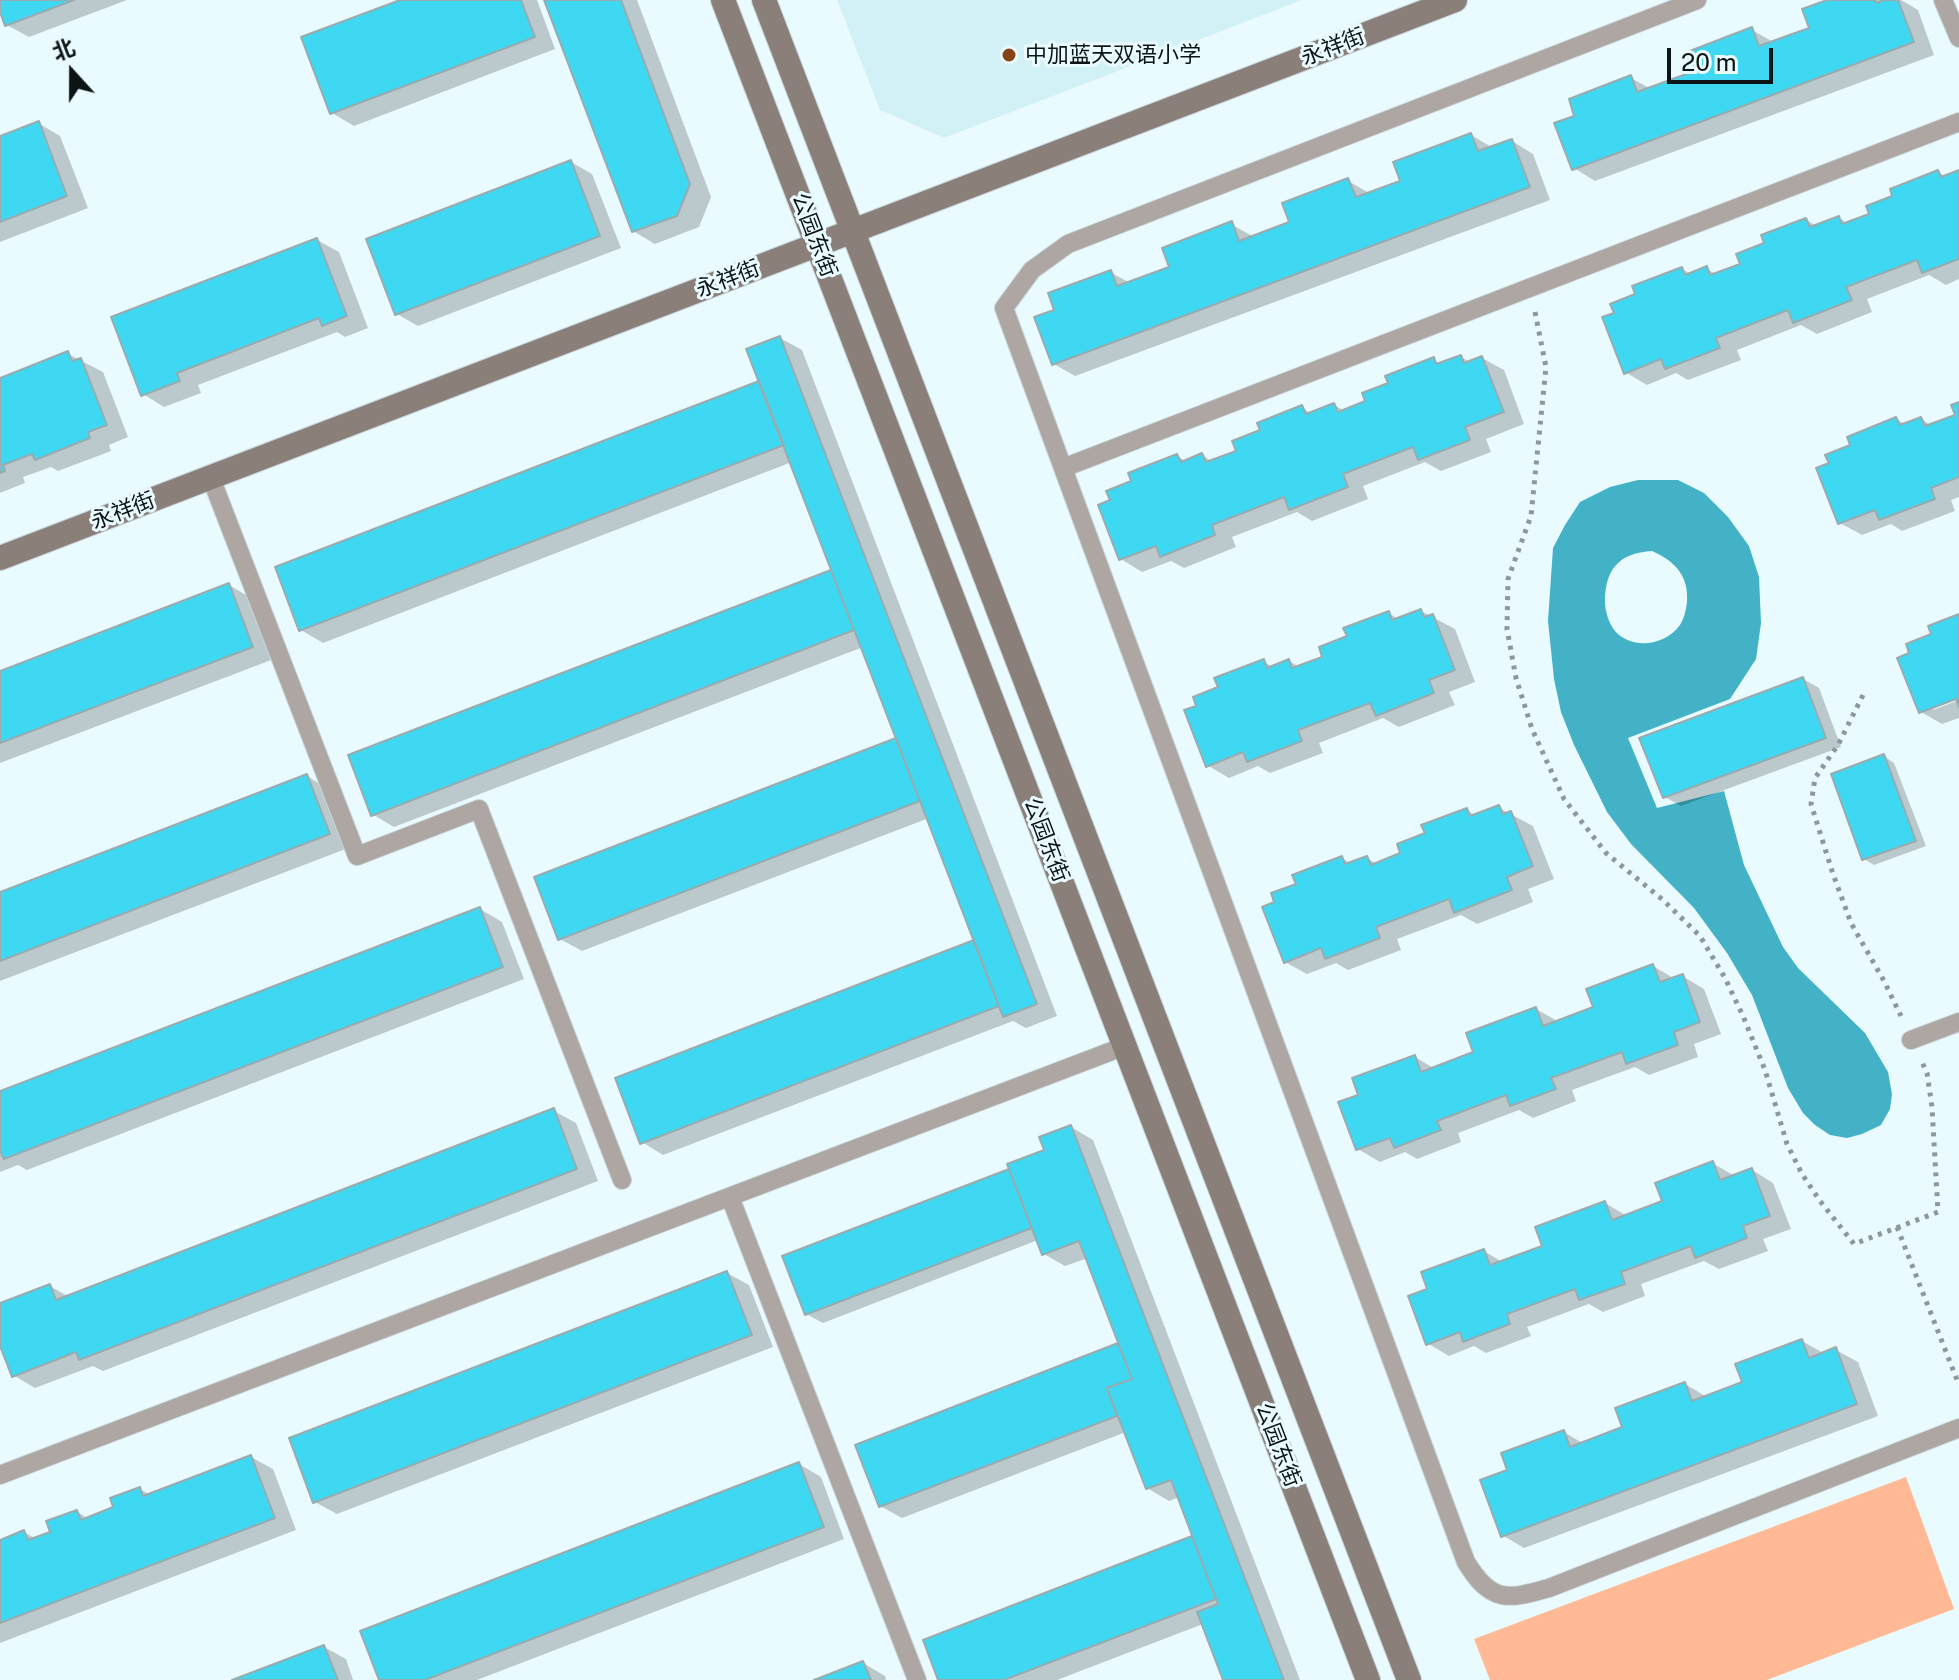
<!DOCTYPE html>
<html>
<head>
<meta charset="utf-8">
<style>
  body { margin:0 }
  #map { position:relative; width:1959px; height:1680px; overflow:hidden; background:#eafbff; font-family:"Public Sans","Noto Sans SC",sans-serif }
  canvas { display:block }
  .north { position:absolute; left:32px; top:32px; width:80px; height:80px; -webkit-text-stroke:6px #eafbff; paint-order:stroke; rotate:339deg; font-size:22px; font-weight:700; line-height:32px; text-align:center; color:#0d1416 }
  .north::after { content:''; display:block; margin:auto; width:28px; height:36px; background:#0d1416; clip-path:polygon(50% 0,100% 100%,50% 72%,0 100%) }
  .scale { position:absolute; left:1667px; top:48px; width:106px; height:36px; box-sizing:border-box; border:4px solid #0d1416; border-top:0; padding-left:10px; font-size:24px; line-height:28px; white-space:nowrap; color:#0d1416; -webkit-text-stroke:6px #eafbff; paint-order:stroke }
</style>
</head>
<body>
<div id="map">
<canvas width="1959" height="1680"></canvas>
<div class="north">北</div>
<div class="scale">20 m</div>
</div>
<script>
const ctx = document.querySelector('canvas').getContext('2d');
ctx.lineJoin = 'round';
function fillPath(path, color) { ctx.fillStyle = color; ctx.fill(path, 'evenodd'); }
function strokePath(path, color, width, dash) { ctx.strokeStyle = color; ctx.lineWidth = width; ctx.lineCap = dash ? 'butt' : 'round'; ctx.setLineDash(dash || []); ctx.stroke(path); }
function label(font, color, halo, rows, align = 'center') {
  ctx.font = font + ' "Public Sans","Noto Sans SC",sans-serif'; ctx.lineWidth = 6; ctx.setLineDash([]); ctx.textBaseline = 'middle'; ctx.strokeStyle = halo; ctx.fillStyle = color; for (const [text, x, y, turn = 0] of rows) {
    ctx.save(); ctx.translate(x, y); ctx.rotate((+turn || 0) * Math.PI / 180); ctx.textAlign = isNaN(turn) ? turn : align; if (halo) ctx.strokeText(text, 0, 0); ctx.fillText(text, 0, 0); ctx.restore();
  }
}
const built = new Path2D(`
  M837,0H1302L944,138L880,110Z`);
const green = new Path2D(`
  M1906,1477L1954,1609L1767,1680H1490L1474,1639Z`);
const water = new Path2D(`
  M1638,480H1678L1704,493L1728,517L1749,546L1759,577L1761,623L1756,659L1730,699L1628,738L1657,808L1724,791L1744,865L1783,947L1798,968L1865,1033L1888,1072L1892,1094L1890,1109L1881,1125L1862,1134L1847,1138L1830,1135L1815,1125L1803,1113L1788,1088L1752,995L1727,953L1694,908L1631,844L1607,812L1574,745L1561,712L1554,679L1548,621L1553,548L1565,525L1580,502L1610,487ZM1652,551C1675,561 1689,576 1687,602C1686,610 1684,619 1680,625C1665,646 1632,650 1615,631C1609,624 1605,611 1605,602C1605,569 1619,553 1652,551Z`);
const shadow = new Path2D(`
  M0,0H127L29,37L7,25L0,7Z
  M406,0H537L555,49L354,126L332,113Z
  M546,0H637L711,197L699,227L655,244L633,231Z
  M1833,0H1901L1918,10L1934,55L1595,181L1574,168L1577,117L1631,78L1651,89L1691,74L1752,30L1775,43L1812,29Z
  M38,123L60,136L88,208L0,242V138Z
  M1471,135L1493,148L1512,141L1533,154L1550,200L1075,376L1054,364L1057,311L1110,272L1130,283L1171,268L1231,224L1254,237L1292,223L1348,181L1371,194L1402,182Z
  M571,162L592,174L621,248L418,326L397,314Z
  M1938,172L1946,177L1959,172V279L1946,285L1929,275L1867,299L1872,312L1817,334L1801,325L1737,350L1741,360L1688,380L1676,373L1647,385L1625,372L1616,314L1638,296L1682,269L1691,274L1707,269L1717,275L1743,265L1767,244L1806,220L1817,226L1839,218L1849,224L1871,215L1895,197Z
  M317,240L339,252L368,328L345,337L337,332L198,385L201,393L164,407L143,394Z
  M780,338L802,350L1057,1016L1026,1028L1013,1021L663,1155L642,1142L976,942L929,818L582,951L560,939L899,740L863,647L394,827L372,814L350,757L834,571L792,462L323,643L301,630L761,382Z
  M68,354L103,372L128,437L109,445L111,451L58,471L51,467L23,477L25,483L0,493V380Z
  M1461,357L1470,362L1482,358L1504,370L1524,424L1486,439L1491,452L1441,471L1425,462L1363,486L1368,499L1312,521L1297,512L1232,537L1236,547L1184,568L1171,561L1142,572L1121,559L1113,501L1134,482L1177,456L1187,462L1202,455L1213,462L1238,452L1263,432L1302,408L1312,414L1334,405L1345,411L1367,402L1391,384L1434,360L1441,364Z
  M1959,404V497L1951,500L1955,511L1902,531L1891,524L1862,535L1840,523L1831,464L1853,446L1896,419L1906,425L1921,419L1932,426L1958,416Z
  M229,585L251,598L274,659L0,763V673Z
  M1421,611L1455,629L1475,682L1449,692L1455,705L1399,727L1383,718L1319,743L1323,753L1270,773L1258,766L1229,778L1207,765L1199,707L1220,688L1264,662L1273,667L1289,661L1299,667L1325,658L1349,638L1388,613L1399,619Z
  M1959,616V696L1933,706V710L1959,700V718L1942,724L1921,712L1912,654Z
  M1803,679L1819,688L1841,747L1681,806L1665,797Z
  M1884,756L1894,763L1926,846L1874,865L1864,859Z
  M307,776L328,789L351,847L0,981V894Z
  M1499,808L1533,826L1554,879L1528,889L1533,902L1477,924L1461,915L1397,939L1401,950L1348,970L1336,963L1307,974L1285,962L1277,903L1298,885L1342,858L1351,864L1367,858L1378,865L1403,854L1427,834L1466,810L1477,816Z
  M480,909L502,922L524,979L27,1170L18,1165L0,1172V1093Z
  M1653,966L1675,979L1682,976L1704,989L1721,1034L1694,1044L1698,1057L1649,1075L1635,1067L1572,1090L1576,1101L1533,1118L1519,1110L1458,1133L1461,1142L1417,1159L1405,1152L1380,1162L1358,1149L1361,1096L1415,1057L1435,1069L1476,1053L1536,1009L1559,1022L1596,1008Z
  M554,1111L576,1123L598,1181L103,1371L93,1366L35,1388L13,1375L0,1340V1305L50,1286L69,1297Z
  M1071,1127L1093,1140L1300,1680H1225L1203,1624L1057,1680H941L926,1641L1195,1537L1179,1497L1169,1501L1147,1488L1126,1432L902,1518L880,1506L857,1446L1121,1345L1088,1258L1065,1266L1044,1254L1038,1240L823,1323L806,1314L1009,1171L1046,1151Z
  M1712,1163L1735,1176L1752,1170L1773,1183L1791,1229L1763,1239L1768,1251L1719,1269L1704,1261L1641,1284L1645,1296L1603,1312L1589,1304L1527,1327L1531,1336L1486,1353L1474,1346L1449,1356L1427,1343L1430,1290L1484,1251L1504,1263L1544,1247L1605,1203L1627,1216L1665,1202Z
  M727,1273L749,1285L773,1347L337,1514L315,1502Z
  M1802,1341L1825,1354L1836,1350L1858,1362L1878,1416L1524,1548L1502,1535L1510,1471L1564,1432L1584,1444L1625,1428L1685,1384L1707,1397L1745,1384Z
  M251,1457L273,1469L296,1530L0,1643V1542L24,1532L36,1539L53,1533L77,1512L89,1519L116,1509L139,1489L151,1495Z
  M799,1464L821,1477L844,1539L477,1680H382Z
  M324,1647L346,1659L353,1680H237Z
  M863,1663L885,1676L886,1680H820Z`);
const building = new Path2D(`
  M0,0H74L5,26L0,12Z
  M400,0H521L535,37L330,114L301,37Z
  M544,0H621L690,184L677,216L632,232Z
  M1827,0H1875L1876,3L1884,0H1898L1914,42L1572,170L1554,123L1574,116L1569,99L1631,75L1637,92L1689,73L1682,54L1752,27L1759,46L1809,28L1802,9Z
  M39,121L67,196L0,222V136Z
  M1471,133L1478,151L1512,139L1530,187L1052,365L1034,317L1054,310L1048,293L1111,270L1117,286L1169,267L1162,248L1232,221L1239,241L1289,222L1282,203L1348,178L1356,197L1400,181L1393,162Z
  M571,160L600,236L395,315L366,239Z
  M1938,170L1941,177L1959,170V259L1922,273L1917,260L1846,287L1852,300L1793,323L1788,310L1716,338L1720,348L1665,369L1661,359L1624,374L1602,317L1614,313L1610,304L1635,294L1632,286L1682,267L1685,275L1707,266L1710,275L1740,264L1736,254L1764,243L1761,235L1806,218L1810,227L1839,216L1842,224L1869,214L1866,206L1892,196L1890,189Z
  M317,238L347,316L322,326L319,318L177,373L180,381L141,396L111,317Z
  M780,336L1037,1004L1003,1017L746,349Z
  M68,351L72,361L81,358L107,425L88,432L90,438L35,460L32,454L3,465L5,471L0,473V378Z
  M1461,355L1464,363L1482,356L1504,412L1465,427L1470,440L1418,460L1413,447L1343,474L1348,487L1289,510L1284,497L1212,525L1215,535L1160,557L1156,546L1119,560L1098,505L1110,500L1106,491L1131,481L1128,473L1177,454L1181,462L1202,453L1206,462L1236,451L1232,441L1260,430L1257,423L1302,405L1306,414L1334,403L1338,412L1365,401L1362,393L1388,383L1385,376L1434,357L1436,364Z
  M759,381L784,445L299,631L275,567Z
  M1959,402V477L1931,488L1935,499L1879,520L1875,510L1838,524L1816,468L1829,463L1825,455L1850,445L1847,437L1896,417L1900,425L1921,417L1925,426L1955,415L1951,405Z
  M831,570L854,630L371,816L348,755Z
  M229,583L253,647L0,743V671Z
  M1421,609L1424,617L1433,614L1455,670L1429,680L1434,693L1376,716L1370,703L1298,730L1302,741L1247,762L1243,752L1206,767L1184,710L1196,706L1193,697L1218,687L1214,678L1264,659L1267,668L1289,659L1292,668L1322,657L1319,647L1347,636L1343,628L1389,611L1392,620Z
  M1959,614V707L1956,699L1919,713L1897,658L1909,653L1906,644L1931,634L1928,626Z
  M1803,677L1826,738L1663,798L1639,738Z
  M896,738L920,801L558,940L534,877Z
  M1884,754L1916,841L1862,860L1831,774Z
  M307,774L330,834L0,961V892Z
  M1499,805L1503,814L1511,811L1533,866L1507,877L1512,890L1454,913L1449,899L1376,927L1380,938L1325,959L1321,948L1284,963L1262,907L1274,902L1271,893L1296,884L1292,875L1342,856L1345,864L1367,856L1371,865L1400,853L1397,844L1425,833L1421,825L1467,808L1470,816Z
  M480,907L503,967L4,1159L0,1151V1091Z
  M974,940L999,1006L640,1144L615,1078Z
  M1653,964L1660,982L1683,974L1700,1022L1674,1032L1678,1045L1626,1064L1622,1052L1551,1078L1556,1089L1510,1106L1506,1095L1437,1121L1441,1130L1394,1148L1390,1138L1356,1150L1338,1102L1358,1095L1352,1078L1415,1055L1421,1072L1473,1052L1466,1033L1536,1007L1543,1026L1593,1007L1586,989Z
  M554,1108L577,1169L79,1360L76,1352L12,1377L0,1346V1303L50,1284L56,1300Z
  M1071,1125L1284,1680H1223L1197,1612L1218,1604L1171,1480L1146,1489L1107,1388L1132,1379L1079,1241L1042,1255L1007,1164L1044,1150L1039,1137Z
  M1713,1161L1720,1180L1752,1168L1770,1216L1743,1226L1747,1238L1695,1258L1691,1246L1621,1272L1625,1284L1579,1300L1575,1289L1507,1314L1510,1324L1463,1342L1460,1332L1426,1345L1408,1296L1427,1289L1421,1272L1484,1249L1490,1265L1542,1246L1535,1227L1605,1201L1612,1220L1662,1201L1655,1183Z
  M1009,1169L1032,1228L805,1315L782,1256Z
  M727,1271L752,1335L313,1503L289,1438Z
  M1802,1339L1809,1358L1836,1347L1857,1404L1501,1537L1480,1480L1507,1470L1501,1453L1564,1430L1570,1447L1622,1427L1615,1408L1685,1382L1692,1401L1742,1382L1735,1364Z
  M1118,1343L1132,1379L1107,1388L1117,1416L879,1507L855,1445Z
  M251,1455L275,1518L0,1623V1540L24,1530L28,1540L50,1532L46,1521L77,1510L81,1520L113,1507L110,1498L140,1487L143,1496Z
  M799,1462L824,1527L425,1680H379L360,1631Z
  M1192,1536L1216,1599L1004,1680H938L923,1640Z
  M324,1645L338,1680H232Z
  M863,1661L871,1680H814Z`);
const path = new Path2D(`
  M1535,312L1546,367L1531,516L1508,579L1507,629L1516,678L1532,729L1564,799L1606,853L1663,900L1700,936L1725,978L1743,1016L1765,1070L1787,1144L1802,1174L1820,1201L1854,1244L1938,1212L1932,1107L1927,1073L1922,1062
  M1863,695L1838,745L1815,778L1811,804L1833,874L1851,923L1884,981L1901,1016
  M1897,1227L1959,1385`);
const lane = new Path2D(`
  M1697,0L1068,244L1032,270L1004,308L1466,1562C1491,1603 1507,1600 1549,1588L1959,1428
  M1943,0L1959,38
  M1063,468L1959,122
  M211,478L357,856L479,809L622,1180
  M1911,1040L1959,1022
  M730,1197L917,1680
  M0,1475L1125,1046`);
const secondary = new Path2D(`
  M723,0L1368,1680
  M764,0L1409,1680
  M0,558L1455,0`);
const markers = [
  [1009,55,8,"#874318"]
];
const streetNames = [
  ["永祥街",1333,47,-21],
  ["公园东街",814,235,69],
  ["永祥街",728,279,-21],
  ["永祥街",123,511,-21],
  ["公园东街",1046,840,69],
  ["公园东街",1278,1445,69]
];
const poiNames = [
  ["中加蓝天双语小学",1025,55]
];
fillPath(built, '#d2f1f7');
fillPath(green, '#ffb994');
fillPath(water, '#43b2c6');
fillPath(shadow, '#0003');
fillPath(building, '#3ed8f2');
strokePath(building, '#98acb0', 2);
strokePath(lane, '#c7d6da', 20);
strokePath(secondary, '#c7d6da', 26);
strokePath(path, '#8c999c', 5, [4, 6]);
strokePath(lane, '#aea6a2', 18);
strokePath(secondary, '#8b7f7a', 24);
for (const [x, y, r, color] of markers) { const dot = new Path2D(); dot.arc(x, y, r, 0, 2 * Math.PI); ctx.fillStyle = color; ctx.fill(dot); strokePath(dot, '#eafbff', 3); }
label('22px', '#0d1416', '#eafbff', streetNames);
label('22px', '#0d1416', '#eafbff', poiNames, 'left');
</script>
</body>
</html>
